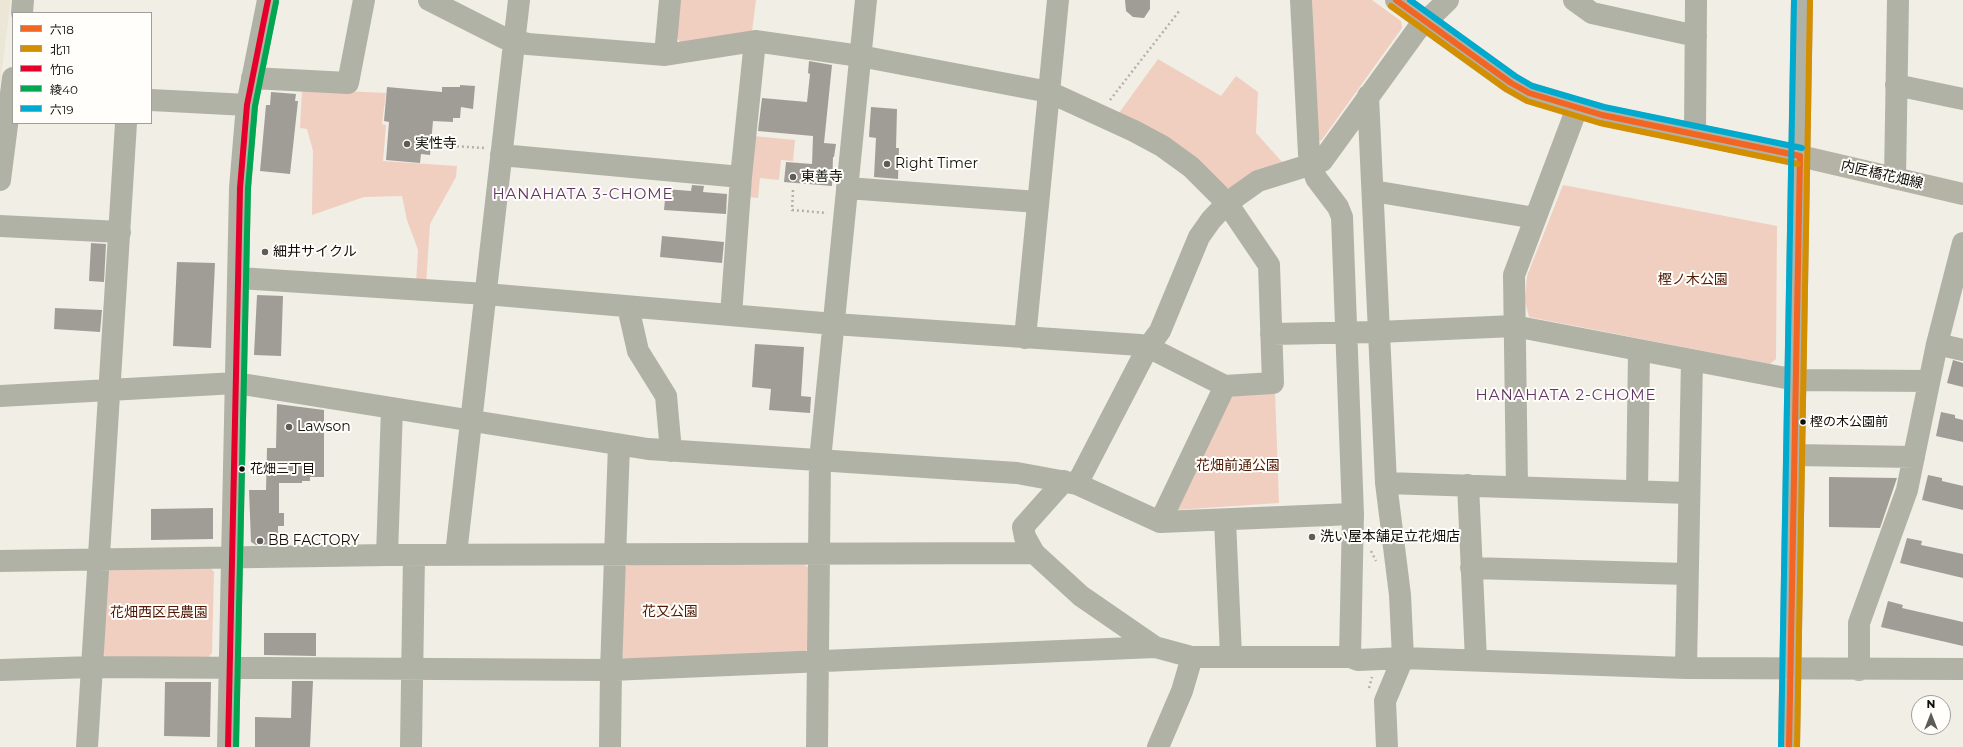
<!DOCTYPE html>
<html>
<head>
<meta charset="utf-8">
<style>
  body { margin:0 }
  #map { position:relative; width:1963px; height:747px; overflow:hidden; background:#f1eee6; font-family:Montserrat,"Noto Sans JP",sans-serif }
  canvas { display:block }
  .legend { position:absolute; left:12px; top:12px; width:140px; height:112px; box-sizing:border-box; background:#fffefb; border:1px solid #9f9e9a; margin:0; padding:5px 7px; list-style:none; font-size:12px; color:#0f0e09 }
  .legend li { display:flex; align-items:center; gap:8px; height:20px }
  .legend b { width:20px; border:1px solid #9f9e9a }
  .north { position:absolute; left:1911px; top:695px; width:40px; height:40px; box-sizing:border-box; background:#fffefb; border:1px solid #9f9e9a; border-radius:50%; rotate:0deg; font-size:11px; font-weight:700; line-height:16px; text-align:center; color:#0f0e09 }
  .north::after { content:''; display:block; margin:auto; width:14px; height:18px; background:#5e5c56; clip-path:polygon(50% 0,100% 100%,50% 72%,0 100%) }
</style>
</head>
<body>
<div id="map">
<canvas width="1963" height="747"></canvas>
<ul class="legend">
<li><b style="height:5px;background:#f26522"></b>六18</li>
<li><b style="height:5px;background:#d48f01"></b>北11</li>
<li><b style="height:5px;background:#e4002b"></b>竹16</li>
<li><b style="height:5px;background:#00a651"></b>綾40</li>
<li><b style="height:5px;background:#00a9ce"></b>六19</li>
</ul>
<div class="north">N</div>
</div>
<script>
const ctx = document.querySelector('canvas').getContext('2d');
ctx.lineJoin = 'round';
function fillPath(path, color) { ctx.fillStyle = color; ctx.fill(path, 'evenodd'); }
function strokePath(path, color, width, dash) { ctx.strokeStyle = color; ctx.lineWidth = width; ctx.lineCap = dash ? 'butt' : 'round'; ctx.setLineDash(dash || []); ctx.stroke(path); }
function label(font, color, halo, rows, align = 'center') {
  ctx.font = font + ' Montserrat,"Noto Sans JP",sans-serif'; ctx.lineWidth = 4; ctx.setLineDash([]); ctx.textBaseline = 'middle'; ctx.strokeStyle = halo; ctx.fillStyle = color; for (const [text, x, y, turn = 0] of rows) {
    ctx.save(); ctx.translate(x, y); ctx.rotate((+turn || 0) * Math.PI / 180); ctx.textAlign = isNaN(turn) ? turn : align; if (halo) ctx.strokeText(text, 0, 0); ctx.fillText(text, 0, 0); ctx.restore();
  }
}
const built = new Path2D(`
  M0,0H11L0,86Z`);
const green = new Path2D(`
  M680,0H756L752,31L681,43L676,37Z
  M1312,0H1372L1401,21L1402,28L1321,141L1316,137Z
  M1158,59L1221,96L1236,76L1258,92L1256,133L1284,164L1233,188H1227L1119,113Z
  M302,89L386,93L382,124L386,125L383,161L457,166L456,177L430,224L426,285L416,284L418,250L407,220L402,196L364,197L312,215L313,151L307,129L300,128Z
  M754,136L795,140L793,161L781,160L779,180L760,178L758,198L748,197Z
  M1563,185L1777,226L1776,359L1770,364L1529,317L1525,301L1527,276Z
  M1275,390L1279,503L1175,510L1227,395Z
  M628,565H804L808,567L807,649L804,652L626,662L622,658L623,568Z
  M209,566L214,572L212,653L207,659H108L103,654L107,572L112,567Z`);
const building = new Path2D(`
  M1125,0H1150V9L1144,18L1133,17L1126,11Z
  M809,61L832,65L824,143L836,144L834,157H833L832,186L784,182L786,162L812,164L813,136L758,131L762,98L807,102L810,74L808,73Z
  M460,85L475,86L473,109L461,107L460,118H453V122L433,121L430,155L421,154L420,163L386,160L389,122L384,121L387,87L442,92V87H460Z
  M271,92L296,94L295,101H298L290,174L260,171L266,105H270Z
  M871,107L897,109L896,148H899L898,179L874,177L876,138L869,137Z
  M692,185L704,186L703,192L727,194L726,214L664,210L666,189L691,191Z
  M662,236L724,242L722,263L660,257Z
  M91,243L106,244L104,282L89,281Z
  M177,262L215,263L211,348L173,346Z
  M257,295L283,296L281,356L254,355Z
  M55,308L102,310L100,332L54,329Z
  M755,344L804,347L801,396L811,397L810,413L769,410L771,389L752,387Z
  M1953,360L1963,363V387L1947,383Z
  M277,404L324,410V477H310V481H302V483H279V513H284V526H278V544L256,545L251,542L249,490H266L267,448H276Z
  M1941,412L1955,415V418L1963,420V442L1936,436Z
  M1928,475L1942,478V481L1963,486V510L1922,500Z
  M1829,477L1897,478L1880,528L1829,527Z
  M213,508V539L151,540V509Z
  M1907,538L1922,541L1921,545L1963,554V578L1900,563Z
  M1888,601L1903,605L1902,608L1963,622V646L1881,627Z
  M264,633H316V656L264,655Z
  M292,681H313L310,747H255V717L291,718Z
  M165,682H211L210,737L164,736Z`);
const path = new Path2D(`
  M1110,100L1180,10
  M437,145L484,148
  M793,190L792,210L827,213
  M1371,551L1376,561
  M1369,688L1372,677`);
const minor = new Path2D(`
  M1301,0L1309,154L1316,178L1338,207L1342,217L1353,514L1350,657
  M1396,0L1511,83L1529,93L1602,115L1800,156
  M1574,0L1592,13L1696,36
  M22,13L23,0
  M665,55L670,0
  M252,78L348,83L364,0
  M1896,85L1963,99
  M1368,96L1386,483L1400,595L1403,658L1385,701L1387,747
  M151,100L247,105
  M1695,133L1696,0
  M501,155L741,177
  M1895,178L1898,0
  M0,180L13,78
  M847,188L1038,202
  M1373,191L1535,218
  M0,226L120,232
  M239,278L486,294L834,324L1140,345L1148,347L1225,386L1273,383L1269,265L1227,203L1191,167L1162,146L1134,131L1049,92L860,56L755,41L665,55L528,44L504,38L429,0
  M628,307L638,351L666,396L671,451
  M731,315L741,177L755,41
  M1271,334L1378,332L1514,326L1796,380L1929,381
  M1025,338L1058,0
  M1937,344L1963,350
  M0,396L236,383L648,449L1017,473L1077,484L1160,522L1353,514
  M1795,455L1914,457
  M1064,481L1023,527L1025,537L1034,553L1081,596L1155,647L1192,657H1350L1358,660L1403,658L1686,668L1963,669
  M1386,483L1688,493
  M1077,484L1148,347L1160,331L1199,237L1211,220L1227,203L1258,181L1322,161L1417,30L1448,0
  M1468,485L1476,660
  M1517,487L1514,275L1577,108
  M1637,491L1639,352
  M1225,520L1231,656
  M1160,522L1225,386
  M456,554L519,0
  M387,555L392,408
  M0,561L387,555L1034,553
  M1471,568L1687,574
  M1686,668L1692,360
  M0,670L92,667L611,670L1155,647
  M1859,670V623L1907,490L1937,344L1963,243
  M87,747L126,123
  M228,747L240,188L247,105L268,0
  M411,747L414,555
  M610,747L611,670L619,445
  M817,747L820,460L866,0
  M1158,747L1182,691L1192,657
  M1789,747L1802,0`);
const major = new Path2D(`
  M1800,156L1963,194`);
const bus1 = new Path2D(`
  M1396,0L1511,83L1529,93L1602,115L1800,156
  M1789,747L1800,156`);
const bus2 = new Path2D(`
  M1391,6L1506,89L1527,101L1600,123L1798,164
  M1797,747L1810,0`);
const bus3 = new Path2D(`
  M228,747L240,188L247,105L268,0`);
const bus4 = new Path2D(`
  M236,747L248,188L255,106L276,2`);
const bus5 = new Path2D(`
  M1410,0L1515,76L1532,86L1604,107L1802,148
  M1781,747L1794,0`);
const markers = [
  [407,144,4,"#5e5c56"],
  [887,164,4,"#5e5c56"],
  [793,177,4,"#5e5c56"],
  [265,252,4,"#5e5c56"],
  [1803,422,3.5,"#0f0e09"],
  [289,427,4,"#5e5c56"],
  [242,469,3.5,"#0f0e09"],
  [1312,537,4,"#5e5c56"],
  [260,541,4,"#5e5c56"]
];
const busNames = [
  ["樫の木公園前",1810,422],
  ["花畑三丁目",250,469]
];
const poiNames = [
  ["実性寺",415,144],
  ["Right Timer",895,164],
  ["東善寺",801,177],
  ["細井サイクル",273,252],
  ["Lawson",297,427],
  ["洗い屋本舗足立花畑店",1320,537],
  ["BB FACTORY",268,541]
];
const streetNames = [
  ["内匠橋花畑線",1882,175,13]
];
const parkNames = [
  ["樫ノ木公園",1693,280],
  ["花畑前通公園",1238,466],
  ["花又公園",670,612],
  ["花畑西区民農園",159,613]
];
const neighbourhoodNames = [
  ["HANAHATA 3-CHOME",583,195],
  ["HANAHATA 2-CHOME",1566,396]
];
fillPath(built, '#ece6d6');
fillPath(green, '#f0cfc0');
fillPath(building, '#a09d97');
strokePath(path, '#b3b2aa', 2.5, [2, 3]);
strokePath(minor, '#b1b2a6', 22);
strokePath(major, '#b4b3a5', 22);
strokePath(bus1, '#f26522', 6);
strokePath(bus2, '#d48f01', 6);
strokePath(bus3, '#e4002b', 6);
strokePath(bus4, '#00a651', 6);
strokePath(bus5, '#00a9ce', 6);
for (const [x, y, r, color] of markers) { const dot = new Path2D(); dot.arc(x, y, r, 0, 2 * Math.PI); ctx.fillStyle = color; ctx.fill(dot); strokePath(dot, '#fffefb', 1.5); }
label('13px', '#0f0e09', '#fffefb', busNames, 'left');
label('14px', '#0f0e09', '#fffefb', poiNames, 'left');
label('14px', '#0f0e09', '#fffefb', streetNames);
label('14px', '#501803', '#fffefb', parkNames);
ctx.letterSpacing = '1px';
label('15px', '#623468', '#fffefb', neighbourhoodNames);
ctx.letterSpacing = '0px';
</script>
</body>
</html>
